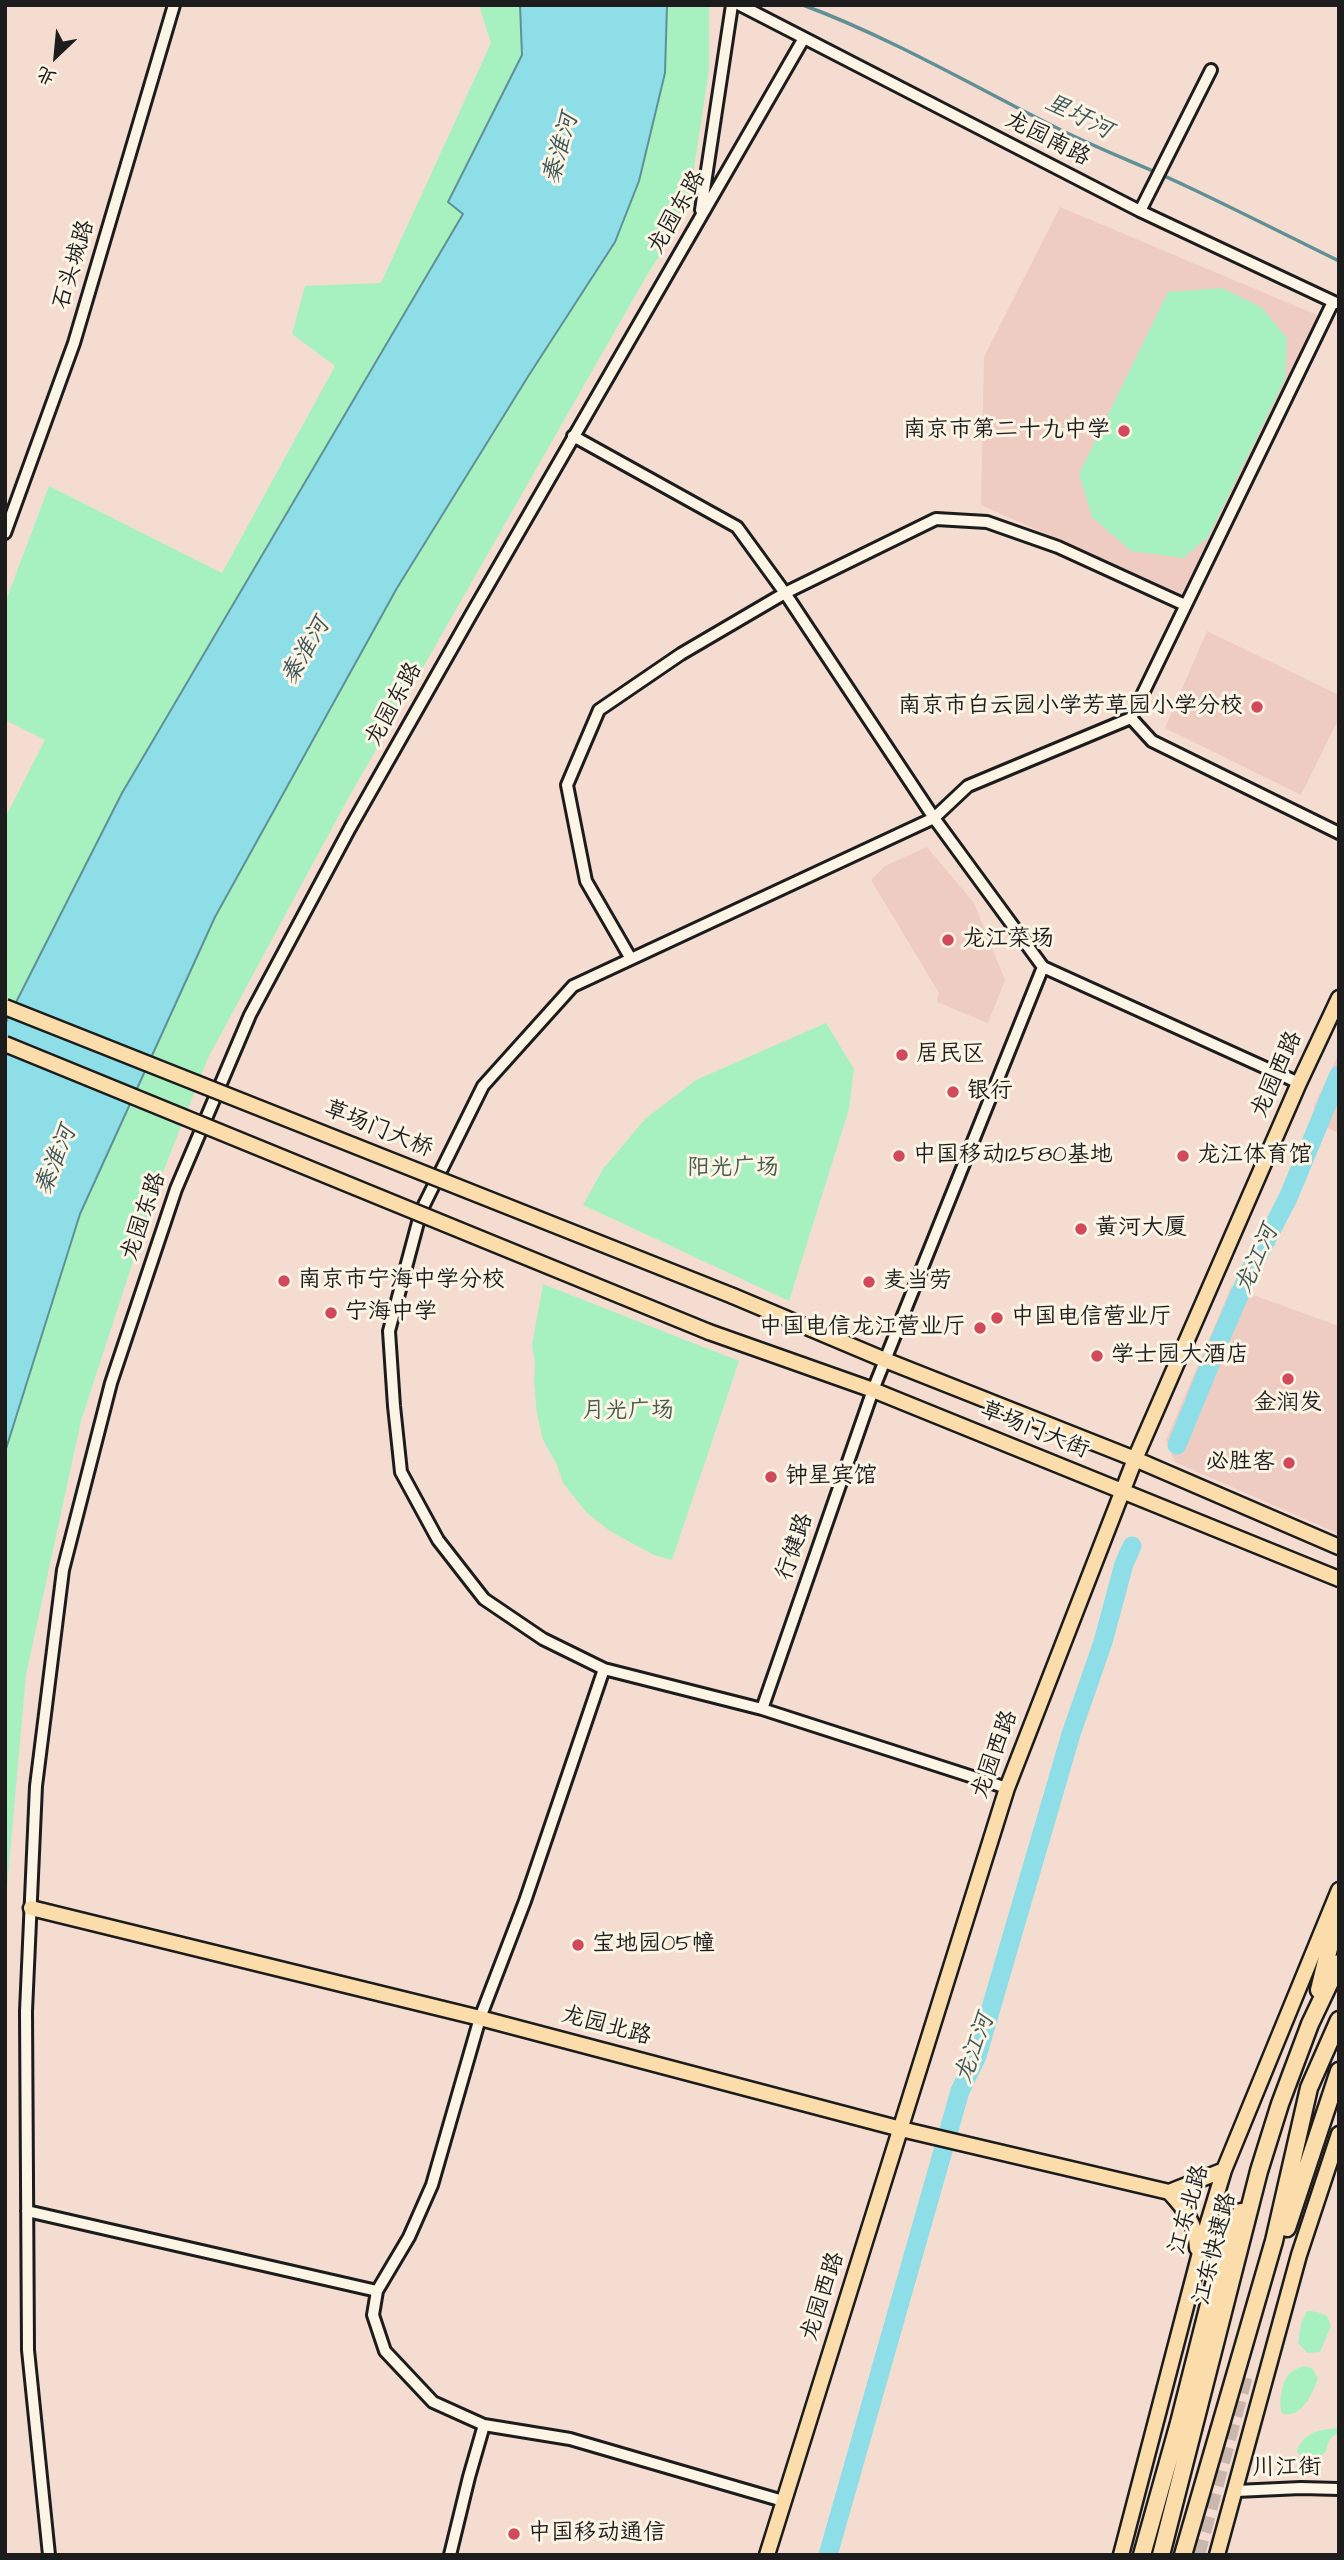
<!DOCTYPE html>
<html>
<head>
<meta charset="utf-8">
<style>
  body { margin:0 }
  #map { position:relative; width:1344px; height:2560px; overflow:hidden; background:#f4ddd0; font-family:"Architects Daughter","LXGW WenKai TC",sans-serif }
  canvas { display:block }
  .frame { position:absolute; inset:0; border:7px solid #1c1c1c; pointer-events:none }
  .north { position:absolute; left:21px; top:21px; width:70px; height:70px; -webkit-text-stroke:5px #fcf5e5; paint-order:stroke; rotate:206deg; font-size:19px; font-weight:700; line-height:28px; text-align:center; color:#1c1c1c }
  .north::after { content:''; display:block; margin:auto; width:24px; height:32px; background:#1c1c1c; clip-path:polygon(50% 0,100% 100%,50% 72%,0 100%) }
</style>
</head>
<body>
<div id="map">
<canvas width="1344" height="2560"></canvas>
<div class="frame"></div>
<div class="north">北</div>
</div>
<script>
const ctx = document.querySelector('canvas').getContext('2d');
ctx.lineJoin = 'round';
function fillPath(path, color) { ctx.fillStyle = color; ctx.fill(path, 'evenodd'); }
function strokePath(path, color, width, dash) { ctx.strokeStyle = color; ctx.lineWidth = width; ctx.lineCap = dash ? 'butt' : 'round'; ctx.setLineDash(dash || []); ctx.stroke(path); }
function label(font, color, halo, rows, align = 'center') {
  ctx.font = font + ' "Architects Daughter","LXGW WenKai TC",sans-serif'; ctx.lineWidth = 6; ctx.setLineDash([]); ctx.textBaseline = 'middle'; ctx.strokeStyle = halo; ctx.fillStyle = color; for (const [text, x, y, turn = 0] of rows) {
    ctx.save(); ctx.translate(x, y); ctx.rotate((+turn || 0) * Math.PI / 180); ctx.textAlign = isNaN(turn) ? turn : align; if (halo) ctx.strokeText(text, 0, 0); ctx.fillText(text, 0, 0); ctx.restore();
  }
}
const built = new Path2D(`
  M1060,207L1324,318L1182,595L981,505L984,357Z
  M1207,631L1339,695V718L1301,795L1165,728Z
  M927,847L974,903L1005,980L988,1023L937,1002L939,993L871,880L885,866Z
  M1339,1053V1133L1314,1122V1106Z
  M1231,1287L1339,1326V1534L1175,1462L1166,1440Z`);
const green = new Path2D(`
  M479,5H709V70L691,188L672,237L647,275L345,804L208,1058L158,1185L81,1421L26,1675L5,1910V818L45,740L5,720V603L49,486L222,573L335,366L292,334L305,286L381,283L491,43Z
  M1222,288L1261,307L1287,338L1285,379L1208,537L1183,558L1131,551L1092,517L1079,474L1168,292Z
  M826,1023L854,1069L849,1109L789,1301L583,1205L603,1169L645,1119L696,1080Z
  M543,1284L739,1361L672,1560L654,1555L610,1531L587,1513L563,1483L556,1463L543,1440L537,1414L534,1382L535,1364L532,1345Z
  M1307,2311L1317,2312L1327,2316L1331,2326L1320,2352L1307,2353L1298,2343L1301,2324Z
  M1304,2366L1312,2368L1318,2378C1313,2393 1301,2420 1282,2413C1278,2403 1282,2382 1289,2374C1293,2370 1299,2368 1304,2366Z
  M1337,2428L1339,2431L1329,2440L1325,2453C1316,2459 1308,2458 1298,2454L1297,2450C1305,2432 1318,2430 1337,2428Z`);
const water = new Path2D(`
  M520,5H667L665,73L639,181L615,242L529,375L397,588L215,917L80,1214L5,1452V1024L122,793L463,214L448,202L522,55Z`);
const stream = new Path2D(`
  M803,5C889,37 970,84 1051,125C1095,148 1142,165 1186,186C1237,210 1288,236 1339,261`);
const river = new Path2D(`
  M1177,1445L1222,1335L1249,1273L1288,1198L1339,1075
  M828,2555L960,2091L977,2056L1071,1734L1103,1642L1124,1564L1132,1546`);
const highwayTunnel = new Path2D(`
  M1197,2555L1246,2372`);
const minor = new Path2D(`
  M740,5L1140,211L1336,303
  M701,210L732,5
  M1140,211L1211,70
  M573,436L737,527L785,593L934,818L1043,967L1299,1083
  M5,533L74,343L174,5
  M1131,718L1152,741L1339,833
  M631,959L586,881L567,785L599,710L681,654L785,593L936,519L987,522L1058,547L1185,605
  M604,1669L525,1901L480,2018L432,2185L409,2237L377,2291L373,2315L385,2351L433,2402L484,2425L570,2439L783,2501
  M762,1709L873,1390L1043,967
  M1007,1788L762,1709L604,1669L543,1639L484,1599L438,1540L401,1472L394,1406L389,1331L421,1211L483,1086L573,986L934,818L968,786L1131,718L1333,302
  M27,2211L377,2291
  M1236,2491L1301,2488L1339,2489
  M49,2555L28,2350L26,2011L36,1786L63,1570L111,1383L176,1189L250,1015L350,828L472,613L804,38
  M450,2555L469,2477L484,2425`);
const major = new Path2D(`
  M733,1296L885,1360L1135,1459L1339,1547
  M709,1332L873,1390L1339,1579
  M31,1908L480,2018L901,2129L1169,2192
  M1169,2192C1185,2209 1196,2224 1197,2248
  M1169,2192L1224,2170
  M767,2555L1007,1788L1135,1459L1299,1083L1339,998
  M1121,2555L1207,2226L1224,2170L1339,1890
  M1217,2555L1299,2255L1339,2134`);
const highway = new Path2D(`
  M1319,1990L1339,1907
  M1287,2228L1339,2071
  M1142,2555L1179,2423L1222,2253L1241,2212
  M1161,2555L1259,2171L1280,2104L1310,2024L1339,1963
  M1183,2555L1274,2241L1309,2088L1339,2020`);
const majorBridge = new Path2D(`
  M5,1007L733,1296
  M5,1044L709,1332`);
const markers = [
  [1124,431,7,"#d1495b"],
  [1257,707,7,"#d1495b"],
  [948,940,7,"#d1495b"],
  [902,1055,7,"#d1495b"],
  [953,1092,7,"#d1495b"],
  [899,1156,7,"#d1495b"],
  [1183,1156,7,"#d1495b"],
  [1081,1229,7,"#d1495b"],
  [284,1281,7,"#d1495b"],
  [869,1282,7,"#d1495b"],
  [331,1313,7,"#d1495b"],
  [997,1318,7,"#d1495b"],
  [980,1328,7,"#d1495b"],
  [1097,1356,7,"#d1495b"],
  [1288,1379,7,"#d1495b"],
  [1289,1463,7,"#d1495b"],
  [771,1477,7,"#d1495b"],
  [578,1945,7,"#d1495b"],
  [514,2534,7,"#d1495b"]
];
const streetNames = [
  ["龙园南路",1047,140,27],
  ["龙园东路",678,213,-60],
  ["石头城路",75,265,-73],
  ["龙园东路",395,705,-61],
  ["龙园西路",1278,1075,-66],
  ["草场门大桥",378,1130,22],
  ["龙园东路",145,1217,-71],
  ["草场门大街",1034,1431,22],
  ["行健路",796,1547,-71],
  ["龙园西路",996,1755,-70],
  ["龙园北路",606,2027,15],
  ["江东北路",1190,2210,-74],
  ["江东快速路",1216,2249,-76],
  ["龙园西路",824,2297,-72],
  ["川江街",1287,2469,-1]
];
const poiNames = [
  ["南京市第二十九中学",1110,431,"right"],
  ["南京市白云园小学芳草园小学分校",1243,707,"right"],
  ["龙江菜场",962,940],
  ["居民区",916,1055],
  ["银行",967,1092],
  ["中国移动12580基地",913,1156],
  ["龙江体育馆",1197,1156],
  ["黄河大厦",1095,1229],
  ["南京市宁海中学分校",298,1281],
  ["麦当劳",883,1282],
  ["宁海中学",345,1313],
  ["中国电信营业厅",1011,1318],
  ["中国电信龙江营业厅",966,1328,"right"],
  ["学士园大酒店",1111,1356],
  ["金润发",1288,1404,"center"],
  ["必胜客",1275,1463,"right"],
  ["钟星宾馆",785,1477],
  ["宝地园05幢",592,1945],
  ["中国移动通信",528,2534]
];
const parkNames = [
  ["阳光广场",733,1169],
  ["月光广场",628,1412]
];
const waterNames = [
  ["里圩河",1078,118,26],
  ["秦淮河",562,149,-74],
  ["秦淮河",307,652,-60],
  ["秦淮河",57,1161,-68],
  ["龙江河",1258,1260,-66],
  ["龙江河",976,2049,-70]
];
fillPath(built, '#eeccc2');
fillPath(green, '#a7f1c0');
fillPath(water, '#8ddee7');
strokePath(water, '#609096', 2);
strokePath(stream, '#609096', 3.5);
strokePath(river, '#8ddee7', 19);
strokePath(highwayTunnel, '#c9b6ac', 16, [16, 8]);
strokePath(minor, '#1c1c1c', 16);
strokePath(major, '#1c1c1c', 19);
strokePath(highway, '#1c1c1c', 21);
strokePath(minor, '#fcf5e5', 10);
strokePath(major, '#fbddab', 14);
strokePath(highway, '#fbddab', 16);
strokePath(majorBridge, '#1c1c1c', 19, []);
strokePath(majorBridge, '#fbddab', 14);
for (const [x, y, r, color] of markers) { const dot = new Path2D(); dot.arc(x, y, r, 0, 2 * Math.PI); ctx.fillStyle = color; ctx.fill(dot); strokePath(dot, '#fcf5e5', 2.5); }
label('23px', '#1c1c1c', '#fcf5e5', streetNames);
label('23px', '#1c1c1c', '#fcf5e5', poiNames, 'left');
label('23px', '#465c4d', '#fcf5e5', parkNames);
label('italic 24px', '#3e5659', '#fcf5e5', waterNames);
</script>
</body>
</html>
